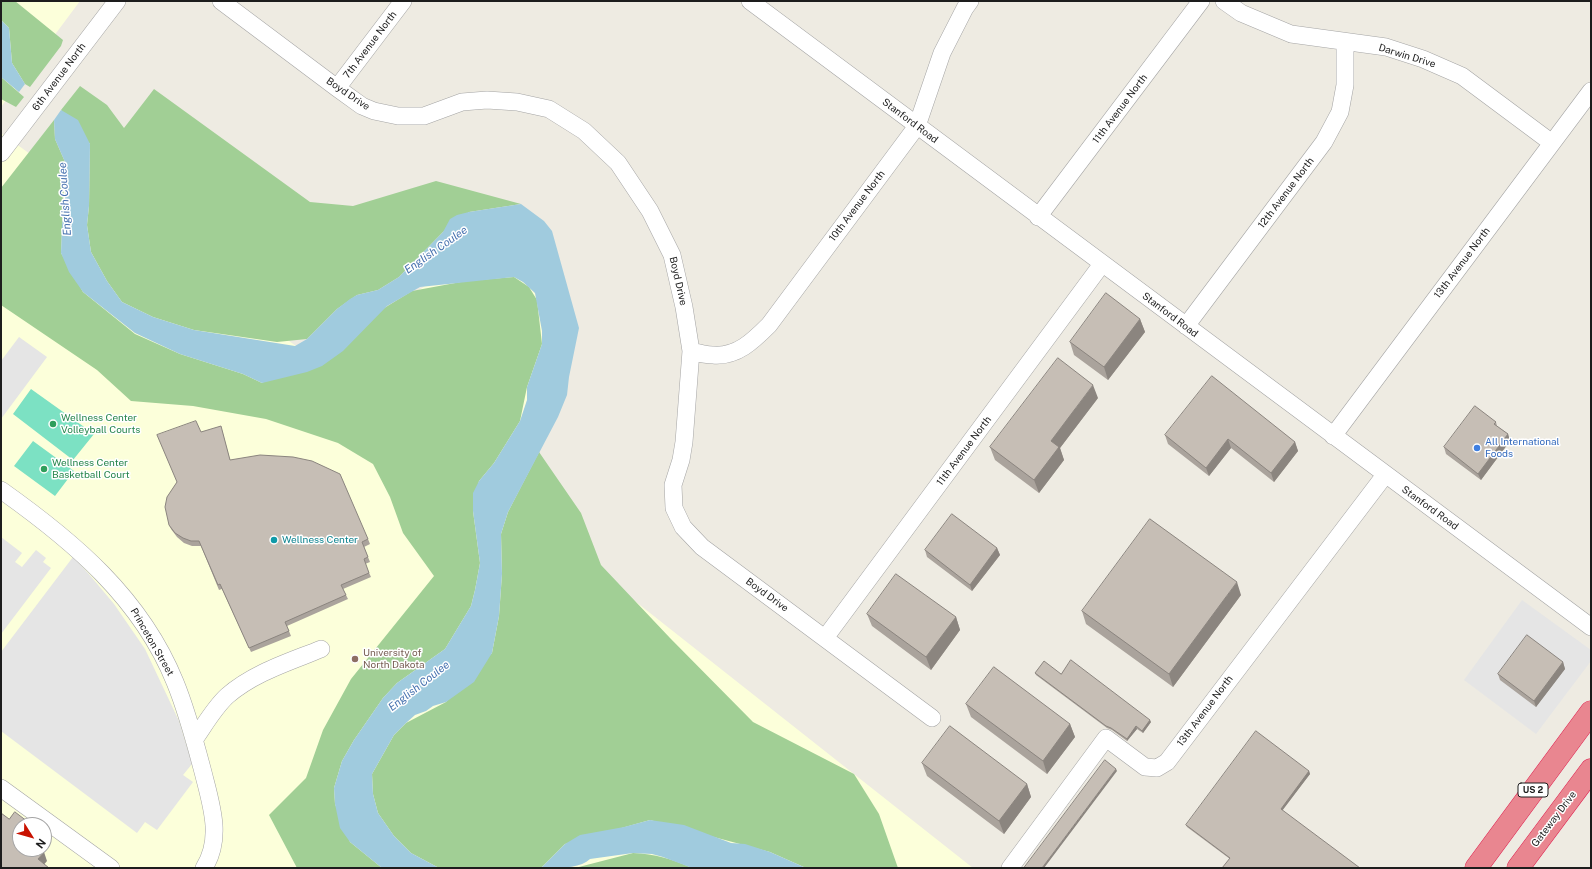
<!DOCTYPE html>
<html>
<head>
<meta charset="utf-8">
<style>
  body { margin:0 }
  #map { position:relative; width:1592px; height:869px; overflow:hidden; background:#eeebe2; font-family:"Public Sans",sans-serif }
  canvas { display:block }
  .frame { position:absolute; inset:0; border:2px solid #1d1d1d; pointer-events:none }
  .north { position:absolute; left:12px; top:817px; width:40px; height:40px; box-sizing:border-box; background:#fff; border:1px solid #a5a5a5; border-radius:50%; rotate:127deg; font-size:11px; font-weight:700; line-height:16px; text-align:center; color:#1d1d1d }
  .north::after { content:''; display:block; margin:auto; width:14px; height:18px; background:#c91200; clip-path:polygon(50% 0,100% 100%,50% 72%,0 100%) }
</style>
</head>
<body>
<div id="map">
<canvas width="1592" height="869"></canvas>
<div class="frame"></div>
<div class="north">N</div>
</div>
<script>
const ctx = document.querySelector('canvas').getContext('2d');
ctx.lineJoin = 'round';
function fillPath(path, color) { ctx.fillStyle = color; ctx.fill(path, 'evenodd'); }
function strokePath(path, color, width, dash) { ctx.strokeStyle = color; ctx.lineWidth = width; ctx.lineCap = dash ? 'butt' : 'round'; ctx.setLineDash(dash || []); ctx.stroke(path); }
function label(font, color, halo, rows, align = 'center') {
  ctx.font = font + ' "Public Sans",sans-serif'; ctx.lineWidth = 3; ctx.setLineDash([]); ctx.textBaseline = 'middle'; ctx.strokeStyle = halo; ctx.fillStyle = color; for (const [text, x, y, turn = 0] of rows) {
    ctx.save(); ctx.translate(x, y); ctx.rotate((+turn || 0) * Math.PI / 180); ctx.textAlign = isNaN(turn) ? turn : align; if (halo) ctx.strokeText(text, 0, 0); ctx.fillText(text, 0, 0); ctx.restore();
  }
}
const education = new Path2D(`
  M1,1H80L1,107Z
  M1,133L314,359L451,269L496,248L554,315L498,493L973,868H1ZM20,825H44V849H20Z`);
const forest = new Path2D(`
  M1,1H15L63,40L61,46L30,87L25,84L12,63L9,28L1,20Z
  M1,77L24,97L16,107L1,99Z
  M80,86L107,105L124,128L154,89L310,202L353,206L436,181L521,204L469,212L443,232L399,277L378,290L357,295L337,309L307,339L277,342L194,330L153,317L122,302L107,281L91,252L87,225L89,206L90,144L61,110Z
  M54,120L55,139L65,162L61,253L83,292L135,334L180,354L243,374L262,383L412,291L466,281L514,277L529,287L537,300L542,344L527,387L520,421L494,463L479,481L473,511L480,563L475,590L471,606L445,649L397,683L383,698L354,740L342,761L334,788L335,804L350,842L382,868H297L269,815L306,778L323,730L351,679L434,576L403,533L390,497L373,464L338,443L266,419L193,406L131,401L97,370L1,305V188Z
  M539,452L581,513L601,565L670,638L753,722L854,774L879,814L898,868H806L770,852L650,820L565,844L541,868H439L411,853L394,836L378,813L373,794L372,774L394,735L406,723L446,702L492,653L499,616L502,574L501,534L508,512Z
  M633,853C655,854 672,859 692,868H575Z`);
const pitch = new Path2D(`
  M31,389L94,434L73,460L13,414Z
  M33,441L74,471L55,496L14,466Z`);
const parking = new Path2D(`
  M19,337L47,357L1,419V361Z
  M1,537L22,553L15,562L22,567L36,550L46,558L43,562L51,568L1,634Z
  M73,557L88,573L114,604L145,649L179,721L192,764L183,775L193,782L157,830L145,822L137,833L1,731V652Z
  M1522,600L1591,650V661L1536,734L1464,680Z`);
const water = new Path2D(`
  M1,20L9,28L12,63L25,84L19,92L1,77Z
  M61,110L78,120L90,144L89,206L87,225L91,252L107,281L122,302L153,317L194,330L295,346L307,339L337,309L350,299L357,295L378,290L399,277L443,232L450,219L457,215L469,212L521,204L544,221L552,231L579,328L569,377L567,395L558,417L508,512L501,534L502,574L499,616L492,653L474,682L446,702L433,706L426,711L415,715L406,723L394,735L372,774L373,794L378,813L394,836L411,853L439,868H382L350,842L340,828L335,804L334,788L342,761L354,740L383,698L397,683L445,649L471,606L475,590L480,563L473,511V493L479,481L494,463L520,421L527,400V387L542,344V331L535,293L523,282L514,277L420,287L387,306L343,351L322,366L307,372L262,383L243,374L180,354L135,333L83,292L69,272L61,253L62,225L65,205V162L55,139L54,120Z
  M650,820L684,825L731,843L745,844L770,852L806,868H692L663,857L652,854L633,853L590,859C580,869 556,868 541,868L565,844L580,835L624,827Z`);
const minor = new Path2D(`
  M221,1L337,88L362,106L374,111L398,116H424L462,102L487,100L517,102L549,109L584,131L618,163L650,211L672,255L684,307L691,351L684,442L681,460L673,485L674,508L683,527L702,547L932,718
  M750,1L1591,627
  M1224,1L1241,13L1291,34L1386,47L1423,59L1462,76L1552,143
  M337,88L403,1
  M1,153L117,1
  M1038,217L1201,1
  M1186,326L1324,142L1340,112L1345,85V43
  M691,351C698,353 706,355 713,355C737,357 753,341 769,325L917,126L942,53L965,8L970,1
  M1333,436L1591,91
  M1,490C73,541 141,598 175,682C187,711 195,742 203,772C211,804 223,838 204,868
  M825,638L1102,264
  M194,740C204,726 214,708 227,696C253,673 289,662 321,649
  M1,788L111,868
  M1010,868L1106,738L1145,767L1157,768L1167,762L1385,475`);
const highway = new Path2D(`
  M1476,868L1591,712
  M1518,868L1591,770`);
const wall = new Path2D(`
  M1140,319L1145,332L1108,380L1074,355L1070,342Z
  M1098,398L1060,448L1064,460L1039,493L995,460L990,447Z
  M1496,422L1497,426L1508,434L1510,441L1481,480L1446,454L1444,447Z
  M222,430L230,460L368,539L370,544L364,547L370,562L365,564L371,577L343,589L348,599L287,626L291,636L251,652L222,589L219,590L201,546H192L184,543L177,537L171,529L169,525L201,432Z
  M1165,435L1295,442L1298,451L1274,482L1231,448L1209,476L1168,444Z
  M997,548L1000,555L972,591L927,557L925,550Z
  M1241,595L1173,687L1086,624L1082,611Z
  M867,614L956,617L960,630L931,670L872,626Z
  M1563,662L1565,669L1536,707L1500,680L1498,674Z
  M1035,673L1061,674L1151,722L1143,733L1137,729L1127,741L1112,730L1107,728L1036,675Z
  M966,704L1070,724L1075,737L1047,774L971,717Z
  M922,763L1027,784L1031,797L1004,834L927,776Z
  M1309,771L1310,774L1282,810L1230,859L1187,827L1186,825Z`);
const shadedWall = new Path2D(`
  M1140,319L1145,332L1108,380L1104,367Z
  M1093,385L1098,398L1060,448L1064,460L1039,493L1034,480L1051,441Z
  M1508,434L1510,441L1481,480L1478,474Z
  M1228,439L1231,448L1209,476L1206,468Z
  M1295,442L1298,451L1274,482L1271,473Z
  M997,548L1000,555L972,591L970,585Z
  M1237,582L1241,595L1173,687L1169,674Z
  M956,617L960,630L931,670L926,657Z
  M1563,662L1565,669L1536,707L1534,701Z
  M1150,720L1151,722L1143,733L1142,731Z
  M1070,724L1075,737L1047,774L1043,761Z
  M1136,726L1137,729L1127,741V739Z
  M1116,769L1117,771L1044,868H1042Z
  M1309,771L1310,774L1282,811L1281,809Z
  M1027,784L1031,797L1004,834L999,821Z
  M44,852L47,861L41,868L38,859Z`);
const building = new Path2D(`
  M1106,293L1140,319L1104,367L1070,342Z
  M1058,358L1093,385L1051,441L1059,447L1034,480L990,447Z
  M1212,376L1295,442L1271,473L1228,439L1206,468L1165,435Z
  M1475,406L1496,422L1494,424L1508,434L1478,474L1444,447Z
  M196,421L201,432L221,426L230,460L260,455L293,457L312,461L340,474L368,539L362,542L368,557L364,559L369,573L341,585L346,595L285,622L289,631L249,648L220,584L218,585L199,541H191L183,538L175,533L169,525L165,507L167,497L177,482L157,435Z
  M952,514L997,548L970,585L925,550Z
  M1150,519L1237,582L1169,674L1082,611Z
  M896,574L956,617L926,657L867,614Z
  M1527,635L1563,662L1534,701L1498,674Z
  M1071,660L1150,720L1142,731L1136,726L1127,739L1111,728L1106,726L1035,673L1044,661L1061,674Z
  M994,667L1070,724L1043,761L966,704Z
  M950,726L1027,784L999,821L922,763Z
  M1256,731L1309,771L1281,809L1360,868H1222L1230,858L1186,825Z
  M1105,760L1116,769L1042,868H1024Z
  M15,812L32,825H20V849H40L44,852L38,859L49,868H1V813L9,819Z`);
const markers = [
  [53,424,4,"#2e9e5b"],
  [1477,448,4,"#3f7fe0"],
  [44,469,4,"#2e9e5b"],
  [274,540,4,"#0f9aa8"],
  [355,659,4,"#8d6e63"]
];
const shields = [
  [1533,790,30]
];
const shieldNames = [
  ["US 2",1533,790]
];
const streetNames = [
  ["7th Avenue North",370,45,-53],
  ["Darwin Drive",1407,56,17],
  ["6th Avenue North",59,77,-53],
  ["Boyd Drive",348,94,34],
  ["11th Avenue North",1120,109,-53],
  ["Stanford Road",910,121,37],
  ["12th Avenue North",1286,193,-53],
  ["10th Avenue North",857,206,-53],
  ["13th Avenue North",1462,263,-53],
  ["Boyd Drive",678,281,77],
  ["Stanford Road",1170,315,37],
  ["11th Avenue North",964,451,-53],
  ["Stanford Road",1430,508,36],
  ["Boyd Drive",767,595,36],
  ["Princeton Street",152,642,60],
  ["13th Avenue North",1205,711,-53],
  ["Gateway Drive",1554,819,-53]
];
const leisureNames = [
  ["Wellness Center",61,418],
  ["Volleyball Courts",61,430],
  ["Wellness Center",52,463],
  ["Basketball Court",52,475]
];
const shopNames = [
  ["All International",1485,442],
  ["Foods",1485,454]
];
const cultureNames = [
  ["Wellness Center",282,540]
];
const educationNames = [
  ["University of",363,653],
  ["North Dakota",363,665]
];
const waterNames = [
  ["English Coulee",65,199,-94],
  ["English Coulee",436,250,-35],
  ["English Coulee",419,686,-38]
];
fillPath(education, '#fcffda');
fillPath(forest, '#a1cf95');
fillPath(pitch, '#7ce1c3');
fillPath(parking, '#e5e5e5');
fillPath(water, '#a0cbde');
strokePath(minor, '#a4a4a4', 18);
strokePath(highway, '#de1e4e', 23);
strokePath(minor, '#fff', 17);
strokePath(highway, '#e98690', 22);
fillPath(wall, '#aaa39c');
fillPath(shadedWall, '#8b857f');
fillPath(building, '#c6beb5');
strokePath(building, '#8b857f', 1);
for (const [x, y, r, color] of markers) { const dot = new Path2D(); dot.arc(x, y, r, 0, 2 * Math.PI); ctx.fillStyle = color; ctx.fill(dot); strokePath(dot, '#fff', 1.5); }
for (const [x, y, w] of shields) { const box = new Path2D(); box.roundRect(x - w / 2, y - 7, w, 14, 3); ctx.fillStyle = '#fff'; ctx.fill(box); strokePath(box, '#1d1d1d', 1); }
label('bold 9px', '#1d1d1d', null, shieldNames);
label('10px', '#1d1d1d', '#fff', streetNames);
label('10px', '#27864d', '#fff', leisureNames, 'left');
label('10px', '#366cbe', '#fff', shopNames, 'left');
label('10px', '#0d838f', '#fff', cultureNames, 'left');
label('10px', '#785e54', '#fff', educationNames, 'left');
label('italic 11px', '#4671af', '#fff', waterNames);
</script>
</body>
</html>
